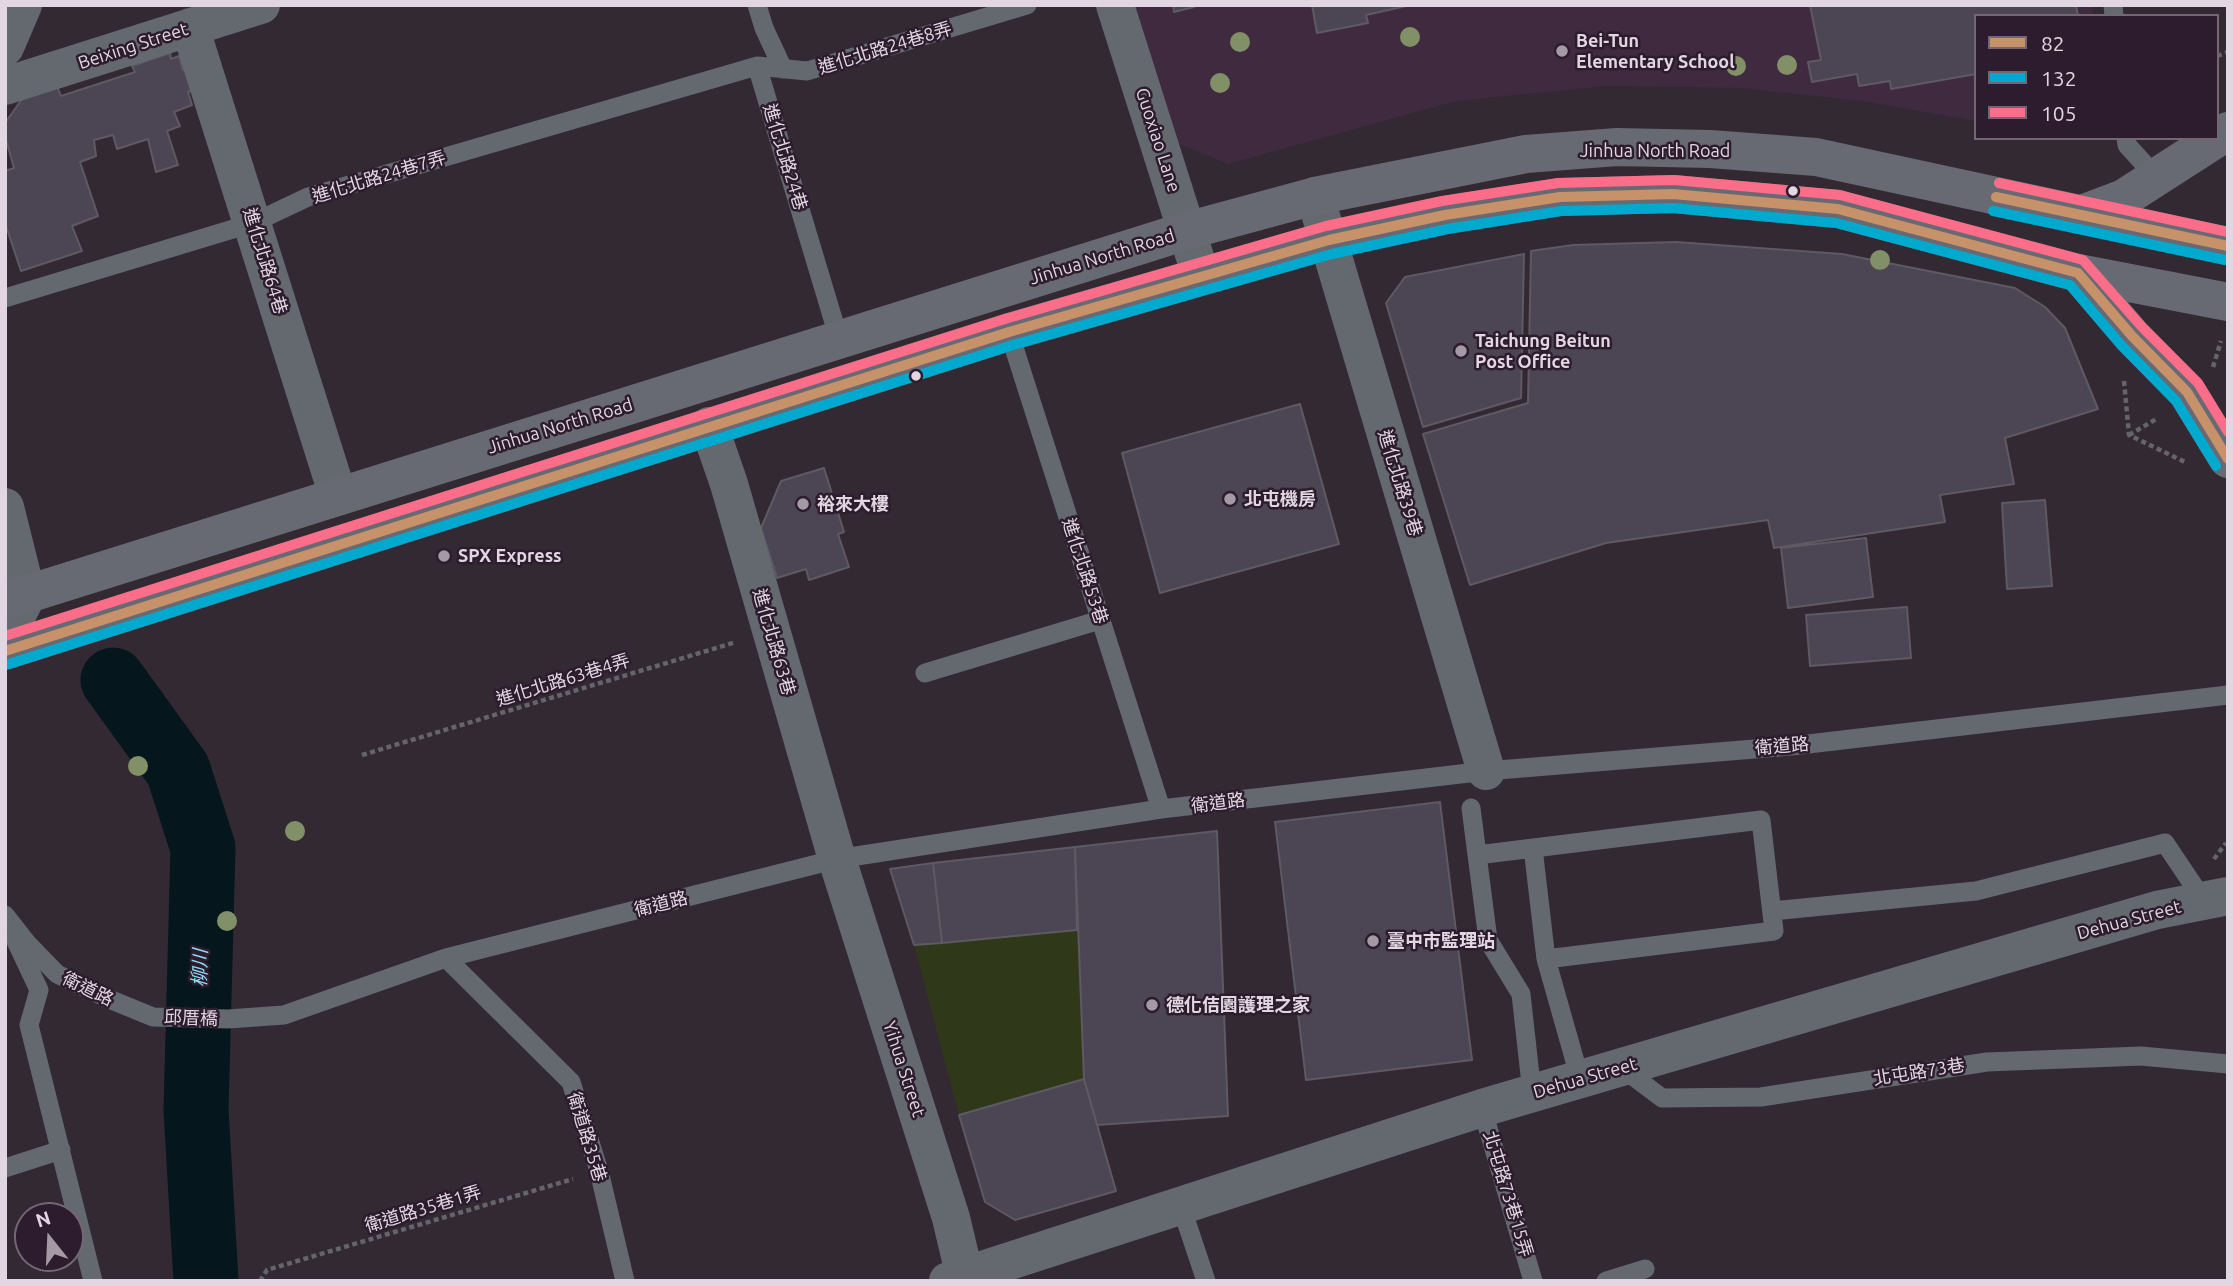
<!DOCTYPE html>
<html>
<head>
<meta charset="utf-8">
<style>
  body { margin:0 }
  #map { position:relative; width:2233px; height:1286px; overflow:hidden; background:#332933; font-family:Ubuntu,sans-serif }
  canvas { display:block }
  .frame { position:absolute; inset:0; border:7px solid #e2d6e2; pointer-events:none }
  .legend { position:absolute; left:1974px; top:14px; width:245px; height:126px; box-sizing:border-box; background:#2d1c2d; border:2px solid #756675; margin:0; padding:9px 12px; list-style:none; font-size:21px; color:#e2d6e2 }
  .legend li { display:flex; align-items:center; gap:14px; height:35px }
  .legend b { width:35px; border:2px solid #756675 }
  .north { position:absolute; left:14px; top:1202px; width:70px; height:70px; box-sizing:border-box; background:#2d1c2d; border:2px solid #756675; border-radius:50%; rotate:342deg; font-size:19px; font-weight:700; line-height:28px; text-align:center; color:#e2d6e2 }
  .north::after { content:''; display:block; margin:auto; width:24px; height:32px; background:#a599a5; clip-path:polygon(50% 0,100% 100%,50% 72%,0 100%) }
</style>
</head>
<body>
<div id="map">
<canvas width="2233" height="1286"></canvas>
<div class="frame"></div>
<ul class="legend">
<li><b style="height:9px;background:#c7916a"></b>82</li>
<li><b style="height:9px;background:#00a9ce"></b>132</li>
<li><b style="height:9px;background:#fb6d88"></b>105</li>
</ul>
<div class="north">N</div>
</div>
<script>
const ctx = document.querySelector('canvas').getContext('2d');
ctx.lineJoin = 'round';
function fillPath(path, color) { ctx.fillStyle = color; ctx.fill(path, 'evenodd'); }
function strokePath(path, color, width, dash) { ctx.strokeStyle = color; ctx.lineWidth = width; ctx.lineCap = dash ? 'butt' : 'round'; ctx.setLineDash(dash || []); ctx.stroke(path); }
function label(font, color, halo, rows, align = 'center') {
  ctx.font = font + ' Ubuntu,"Noto Sans TC",sans-serif'; ctx.lineWidth = 5; ctx.setLineDash([]); ctx.textBaseline = 'middle'; ctx.strokeStyle = halo; ctx.fillStyle = color; for (const [text, x, y, turn = 0] of rows) {
    ctx.save(); ctx.translate(x, y); ctx.rotate((+turn || 0) * Math.PI / 180); ctx.textAlign = isNaN(turn) ? turn : align; if (halo) ctx.strokeText(text, 0, 0); ctx.fillText(text, 0, 0); ctx.restore();
  }
}
const built = new Path2D(`
  M1134,5H2093V16H1976V121L1862,101L1742,88L1607,86L1456,101L1228,164L1175,142Z`);
const green = new Path2D(`
  M1077,930L1084,1079L959,1115L914,945Z`);
const river = new Path2D(`
  M113,680L178,770L203,848L196,1110L206,1281`);
const building = new Path2D(`
  M1173,5H1194V7L1174,12Z
  M1312,5H1411L1366,15L1368,23L1317,33Z
  M1810,5H2076L2078,16H1976V74L1891,89L1890,81L1859,86L1857,74L1812,82L1808,62L1821,60Z
  M170,53L171,59L179,56L183,70L193,67L200,87L188,92L192,105L174,112L180,126L167,131L178,165L156,172L148,139L117,149L113,135L94,140L96,156L80,162L98,216L72,226L82,251L21,271L5,223V171L14,168L5,136V123L22,99L57,86L61,96L135,72L132,66Z
  M1676,242L1842,254L2015,288L2045,307L2065,328L2098,409L2005,438L2014,484L1940,495L1945,522L1774,548L1768,520L1606,543L1470,585L1423,434L1528,403L1531,251L1573,245Z
  M1524,254L1521,398L1423,427L1386,303L1405,277Z
  M1300,404L1339,544L1160,593L1122,453Z
  M824,468L844,532L838,534L849,567L809,580L806,569L777,578L761,528L781,481Z
  M2045,500L2052,586L2007,589L2002,503Z
  M1866,538L1873,597L1788,608L1781,548Z
  M1907,607L1911,658L1810,666L1806,615Z
  M1440,802L1472,1060L1306,1080L1275,822Z
  M1217,831L1228,1116L1097,1125L1084,1079L1075,847Z
  M1075,847L1077,930L942,943L933,863Z
  M933,863L942,943L914,945L890,869Z
  M1084,1079L1116,1191L1015,1220L985,1202L959,1115Z`);
const path = new Path2D(`
  M2217,56L2228,52
  M2213,367L2221,341
  M2124,381L2129,435L2185,462
  M2129,435L2158,418
  M362,755L736,642
  M2214,859L2226,843
  M260,1281L267,1270L573,1179`);
const lane = new Path2D(`
  M757,5L764,28L783,69
  M2113,5L2114,16
  M757,66L839,339
  M2126,138L2127,145L2157,178
  M5,298L253,223L308,197L757,66L807,71L1027,5
  M1009,332L1161,809
  M925,673L1100,620
  M1471,808L1488,940L1521,994L1532,1093
  M1533,848L1546,959L1580,1079
  M1477,855L1761,820L1774,931L1546,959
  M1772,911L1976,891L2165,843L2204,901
  M5,915L27,943L57,974L109,999L153,1017L228,1019L284,1015L446,958L837,859L1161,809L1486,771L1791,746L2228,695
  M15,939L39,990L29,1025L93,1281
  M446,958L571,1082L599,1171L625,1281
  M1621,1067L1662,1098L1761,1097L1987,1062L2141,1056L2228,1064
  M1482,1108L1533,1281
  M5,1168L61,1150
  M1181,1206L1206,1281
  M1606,1281L1645,1269`);
const street = new Path2D(`
  M1115,5L1201,276
  M190,27L338,496
  M5,47L23,5
  M5,86L261,5
  M1315,196L1486,771
  M709,426L729,484L837,859L951,1218L966,1281
  M5,507L27,595L5,639
  M948,1281L1482,1108L2157,910L2228,896`);
const secondary = new Path2D(`
  M2079,215L2124,198L2228,131
  M2078,273L2132,336L2187,392L2228,459
  M5,601L1186,231L1315,196L1526,154L1617,147L1710,149L1816,157L2228,246
  M5,651L1009,332L1329,240L1445,215L1560,197L1673,194L1838,209L2078,273L2228,302`);
const bus1 = new Path2D(`
  M1996,197L2228,246
  M5,651L1009,332L1329,240L1445,215L1560,197L1673,194L1838,209L2078,273L2132,336L2187,392L2228,459`);
const bus2 = new Path2D(`
  M1993,211L2225,260
  M9,664L1013,345L1332,254L1448,229L1561,211L1673,208L1836,223L2070,285L2121,345L2176,401L2216,466`);
const bus3 = new Path2D(`
  M1999,183L2228,232
  M5,636L1005,319L1326,226L1442,201L1558,183L1674,180L1840,195L2083,260L2142,327L2198,383L2228,432`);
const trees = [
  [1410,37],
  [1240,42],
  [1787,65],
  [1736,66],
  [1220,83],
  [1880,260],
  [138,766],
  [295,831],
  [227,921]
];
const markers = [
  [1562,51,7,"#a599a5"],
  [1793,191,6,"#e2d6e2"],
  [1461,351,7,"#a599a5"],
  [916,376,6,"#e2d6e2"],
  [1230,499,7,"#a599a5"],
  [803,504,7,"#a599a5"],
  [444,556,7,"#a599a5"],
  [1373,941,7,"#a599a5"],
  [1152,1005,7,"#a599a5"]
];
const poiNames = [
  ["Bei-Tun",1576,41],
  ["Elementary School",1576,62],
  ["Taichung Beitun",1475,341],
  ["Post Office",1475,362],
  ["北屯機房",1244,499],
  ["裕來大樓",817,504],
  ["SPX Express",458,556],
  ["臺中市監理站",1387,941],
  ["德化佶園護理之家",1166,1005]
];
const streetNames = [
  ["Beixing Street",133,46,-18],
  ["進化北路24巷8弄",885,48,-17],
  ["Guoxiao Lane",1158,140,72],
  ["Jinhua North Road",1655,151],
  ["進化北路24巷",785,157,73],
  ["進化北路24巷7弄",379,177,-17],
  ["Jinhua North Road",1102,257,-17],
  ["進化北路64巷",265,261,73],
  ["Jinhua North Road",560,426,-17],
  ["進化北路39巷",1400,483,73],
  ["進化北路53巷",1085,571,72],
  ["進化北路63巷",774,642,74],
  ["進化北路63巷4弄",563,680,-17],
  ["衛道路",1782,746,-5],
  ["衛道路",1218,803,-7],
  ["衛道路",661,904,-14],
  ["Dehua Street",2129,920,-15],
  ["衛道路",88,989,26],
  ["邱厝橋",191,1018,2],
  ["Yihua Street",904,1069,72],
  ["北屯路73巷",1919,1072,-9],
  ["Dehua Street",1585,1078,-16],
  ["衛道路35巷",587,1137,73],
  ["北屯路73巷15弄",1508,1194,73],
  ["衛道路35巷1弄",423,1209,-17]
];
const waterNames = [
  ["柳川",200,968,-88]
];
fillPath(built, '#3f2a40');
fillPath(green, '#2f391a');
strokePath(river, '#05171d', 65);
fillPath(building, '#4c4654');
strokePath(building, '#5e5962', 2);
strokePath(path, '#65646b', 4.5, [5, 3.5]);
strokePath(lane, '#64696f', 19);
strokePath(street, '#64696f', 38);
strokePath(secondary, '#686a73', 38);
strokePath(bus1, '#c7916a', 10);
strokePath(bus2, '#00a9ce', 10);
strokePath(bus3, '#fb6d88', 10);
ctx.fillStyle = '#829068';
for (const [x, y] of trees) { ctx.beginPath(); ctx.arc(x, y, 10, 0, 2 * Math.PI); ctx.fill(); }
for (const [x, y, r, color] of markers) { const dot = new Path2D(); dot.arc(x, y, r, 0, 2 * Math.PI); ctx.fillStyle = color; ctx.fill(dot); strokePath(dot, '#2d1c2d', 2.5); }
label('bold 18px', '#e2d6e2', '#2d1c2d', poiNames, 'left');
label('18px', '#e2d6e2', '#2d1c2d', streetNames);
label('italic 19px', '#8ae0f7', '#2d1c2d', waterNames);
</script>
</body>
</html>
